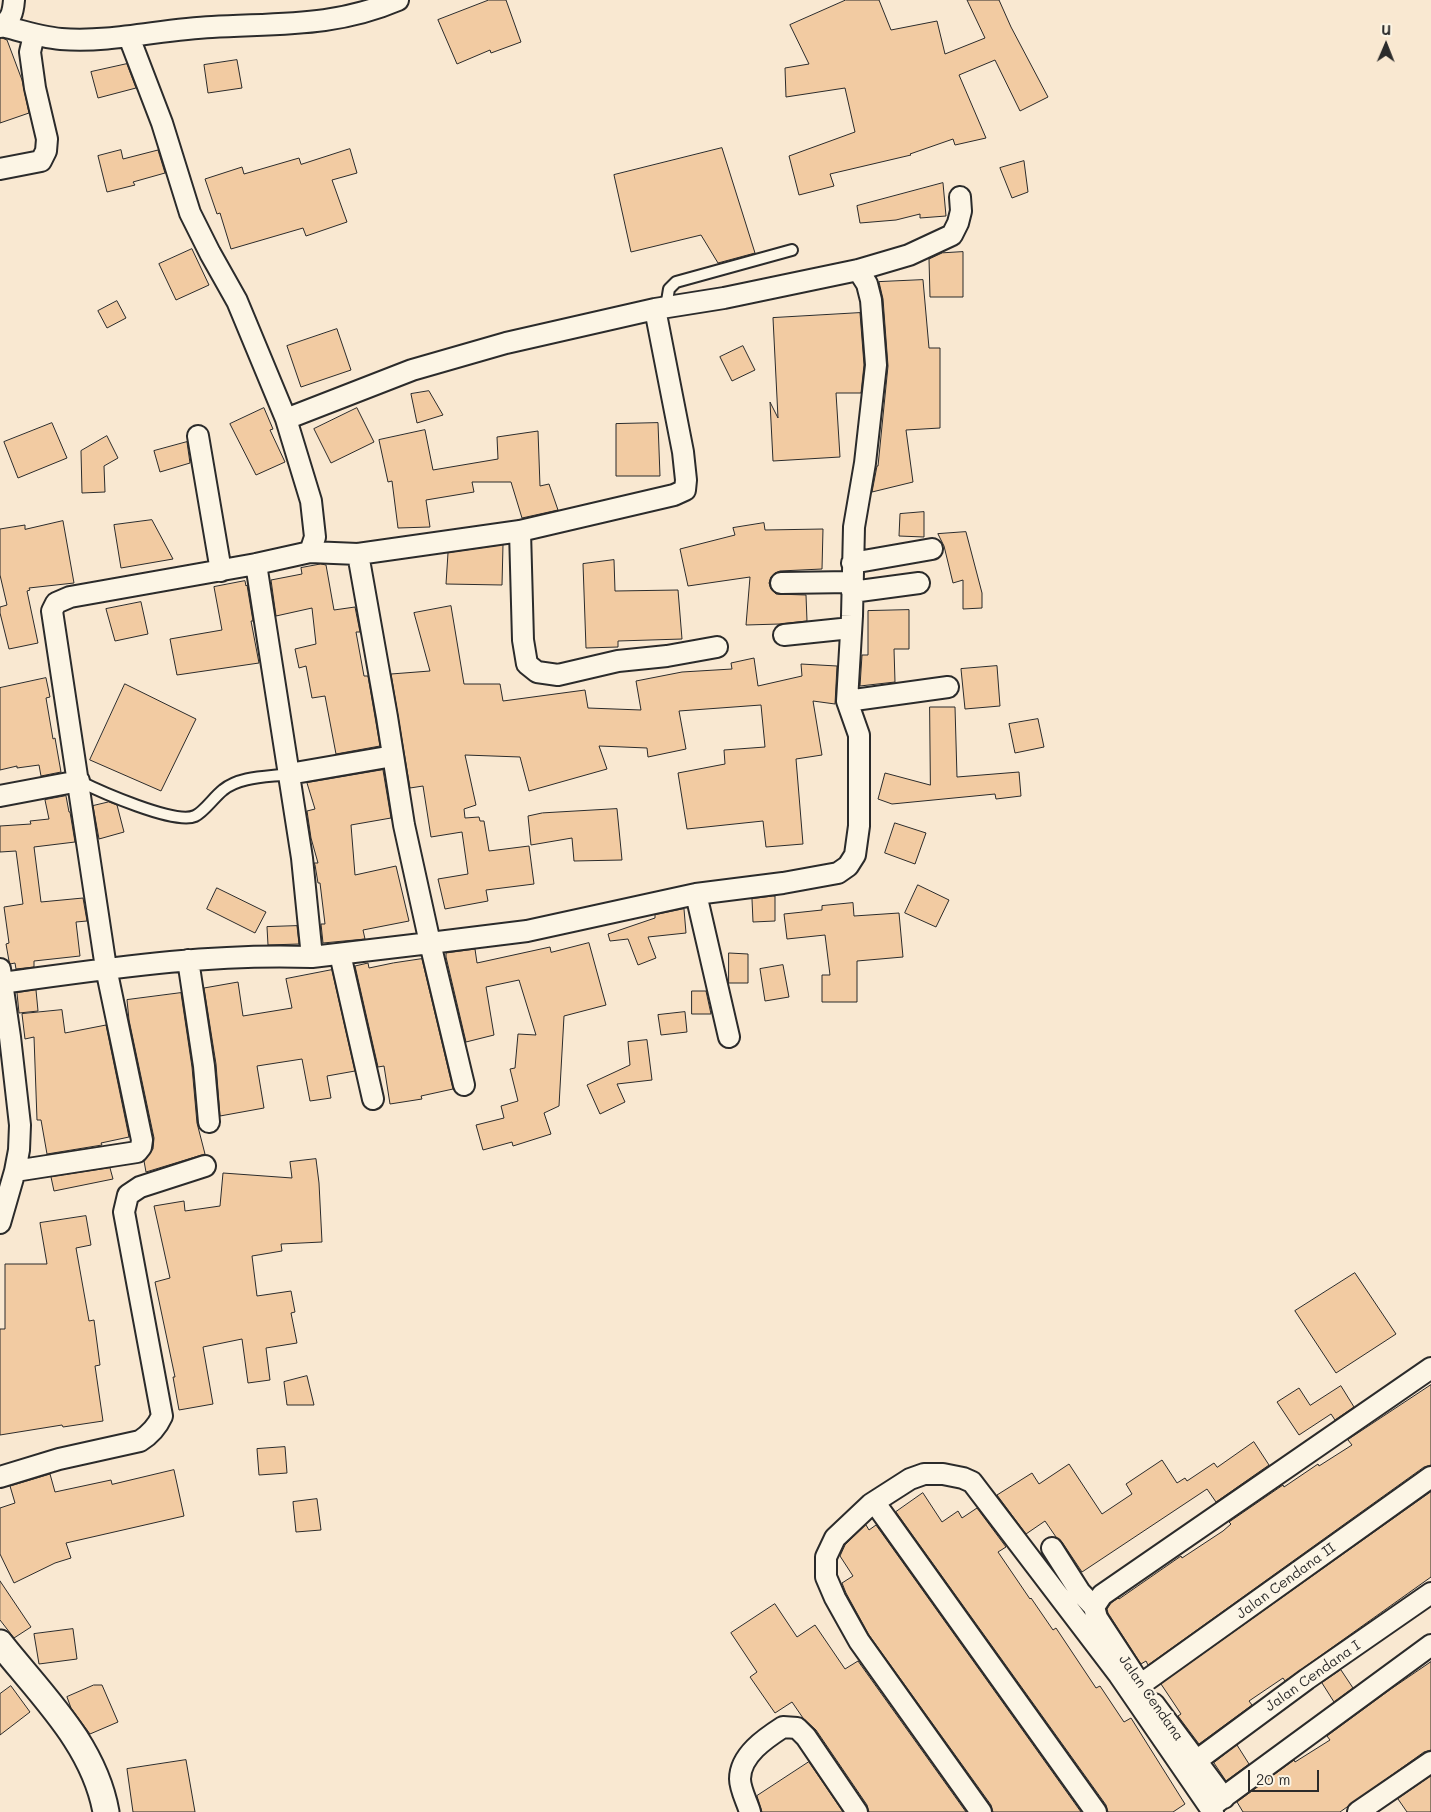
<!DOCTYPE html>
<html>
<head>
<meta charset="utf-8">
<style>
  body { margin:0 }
  #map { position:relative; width:1431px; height:1812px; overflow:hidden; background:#f9e8d1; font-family:Mali,sans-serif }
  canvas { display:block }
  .north { position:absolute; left:1361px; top:20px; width:50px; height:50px; -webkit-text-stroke:4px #fcf5e5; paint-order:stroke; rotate:1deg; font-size:14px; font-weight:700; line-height:20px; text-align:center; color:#2b2b2b }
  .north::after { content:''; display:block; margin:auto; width:18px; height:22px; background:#2b2b2b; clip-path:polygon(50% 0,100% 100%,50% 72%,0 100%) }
  .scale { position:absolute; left:1248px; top:1770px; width:71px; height:22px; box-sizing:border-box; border:2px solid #2b2b2b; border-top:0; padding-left:6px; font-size:15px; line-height:18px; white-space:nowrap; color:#2b2b2b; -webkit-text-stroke:4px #fcf5e5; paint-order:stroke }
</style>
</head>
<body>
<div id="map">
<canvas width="1431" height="1812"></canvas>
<div class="north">U</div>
<div class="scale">20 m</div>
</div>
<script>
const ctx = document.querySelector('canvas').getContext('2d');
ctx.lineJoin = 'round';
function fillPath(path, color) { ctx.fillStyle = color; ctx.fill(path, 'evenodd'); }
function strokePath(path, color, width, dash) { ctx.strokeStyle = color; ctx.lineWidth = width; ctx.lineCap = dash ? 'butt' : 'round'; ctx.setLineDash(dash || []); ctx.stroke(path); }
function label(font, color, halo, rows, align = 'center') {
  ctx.font = font + ' Mali,sans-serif'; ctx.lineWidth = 4.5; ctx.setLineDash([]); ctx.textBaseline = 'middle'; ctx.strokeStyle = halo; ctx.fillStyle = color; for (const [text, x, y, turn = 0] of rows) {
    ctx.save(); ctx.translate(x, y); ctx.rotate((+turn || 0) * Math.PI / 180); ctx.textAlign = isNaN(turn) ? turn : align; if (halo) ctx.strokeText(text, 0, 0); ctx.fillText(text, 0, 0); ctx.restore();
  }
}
const building = new Path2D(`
  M489,0H506L521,42L491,53L490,50L457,64L438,20Z
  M846,0H879L891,30L937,21L945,54L985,38L967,0H999L1011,27L1048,97L1020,111L995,60L959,75L986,138L955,145L953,139L910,154L911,155L830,174L834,186L799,195L789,156L855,132L845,88L786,97L785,68L809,64L790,25Z
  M2,38L7,40L22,80L29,113L0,123V39Z
  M237,60L242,88L208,93L204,65Z
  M127,64L136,88L98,98L91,72Z
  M722,148L755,253L718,263L701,235L631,252L614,175Z
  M350,149L357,173L332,180L347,222L306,236L303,228L231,249L220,213L217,214L205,179L242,167L244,174L299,158L301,164Z
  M121,150L123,159L158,150L165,173L133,182L135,185L107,192L98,156Z
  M1024,161L1028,192L1012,198L1000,168Z
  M943,183L946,216L920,218V214L896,220L860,223L857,206Z
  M192,249L209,285L176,300L159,264Z
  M963,252V297H930L929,259L942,253Z
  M923,280L929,348H940V428L906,430L913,482L872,492L877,466H878L888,366L883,299L879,282Z
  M117,301L126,318L107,328L98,311Z
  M860,313L864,365L861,393H836L840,457L773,461L770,402L778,418L773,318Z
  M337,329L351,370L301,387L287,346Z
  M743,346L755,370L732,381L720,357Z
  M429,391L443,415L417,423L411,394Z
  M264,408L273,429L270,430L285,462L256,475L230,424Z
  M357,408L374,442L331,463L314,429Z
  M52,423L67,458L18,478L4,442Z
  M658,423L660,476H616V424Z
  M425,430L433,470L498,459L497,437L538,431L540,486L549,484L558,510L522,518L511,482H472L474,492L426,500L430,527L398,528L392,481L388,482L379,440Z
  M107,436L118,458L104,466L105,492L82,493L81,451Z
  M187,442L190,463L160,472L154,451Z
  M924,512V537L899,536L900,514Z
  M152,520L173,559L121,568L114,525Z
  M63,521L74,583L29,588L30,590L27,591L38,643L9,649L0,613V607L7,605L0,575V529L25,525V529Z
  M764,523L765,530L823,529L822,569L780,571L775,573L771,577L769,583L771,589L776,594L806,595L807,621L780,624L746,625L750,577L688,586L680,549L735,535L733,528Z
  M966,532L982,593V608L963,609V580L953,583L944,546L938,534Z
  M503,545L502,585L446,584L448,553Z
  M614,560L615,591L678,590L682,639L618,641V647L586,648L583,564Z
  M321,564L326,565L334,610L355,607L360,632H356L364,676H368L380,746L336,754L325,696L312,698L306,666L299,668L295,649L316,644L312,608L276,616L271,580L302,574L301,568Z
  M245,581L246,586L247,585L253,621H251L259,663L177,675L170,639L222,630L214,587Z
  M141,602L148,634L115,641L106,609Z
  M451,606L464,684H500L503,701L585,690L588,708L641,710L636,681L682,672L732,669L731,663L754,658L758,686L802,676L801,664L837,666L835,704L813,701L822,755L796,759L803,844L766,847L763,821L687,829L678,773L725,764L724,750L765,747L761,705L679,711L686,749L648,757L647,748L599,746L607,769L529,791L520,757L465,755L476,805L464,809L465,818L479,817L480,821H484L489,851L529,846L534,884L486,890L488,901L445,909L438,879L468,874L462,832L431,837L423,786L410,788L391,674L430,671L414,613Z
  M909,610V649H894L895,682L860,686L862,655H868V611Z
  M997,666L1000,706L965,709L961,669Z
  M46,678L50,697L46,698L53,739L55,738L61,772L41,776L39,765L17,768V766L0,770V688Z
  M125,684L196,719L161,791L90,760Z
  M930,707H955L957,777L1019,772L1021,796L996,799L995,794L892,804L878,799L885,773L930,785Z
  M1038,719L1044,747L1015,753L1009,724Z
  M383,770L391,818L351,825L355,875L396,866L409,921L363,930L365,939L323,943L321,924H325L320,883H318L315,865L314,863H318L311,838L307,811L315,809L307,783Z
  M66,796L69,812H70L75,842L34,847L41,902L83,898L87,921L76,922L80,956L34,961V967L16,969L15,963L10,964L9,961L6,944L9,943L4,907L23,904L16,851L0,852V826L31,824L30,821L49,819L45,800Z
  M109,802L117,805L124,832L99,839L93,806Z
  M617,809L622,860L574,861L572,838L531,845L528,816L542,813Z
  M895,823L926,833L915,864L885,853Z
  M918,885L949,900L936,927L905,913Z
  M217,888L266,912L255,933L207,909Z
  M773,896H775V921L753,922L752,899Z
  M853,903L854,916L899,913L903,957L857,961V1002H822V975H830L825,935L787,939L784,914L822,910V906Z
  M684,909L686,933L648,937L656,958L638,965L628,939L610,941L608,934L655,918V915Z
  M297,926L299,944L268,945L267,927Z
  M589,943L606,1005L564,1016L559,1106L544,1113L551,1134L513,1146L512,1142L483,1150L476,1125L504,1118L501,1106L518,1101L510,1069L515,1068L518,1034L536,1035L519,980L486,987L494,1035L466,1042L446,957V953L475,949L477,963L550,947L551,952Z
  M729,953L748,954V983H729Z
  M422,959L453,1089L421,1096L422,1099L390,1104L384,1066L378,1067L355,966L368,963L369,968L393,963Z
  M783,965L789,997L765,1001L760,969Z
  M332,970L355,1071L327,1076L331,1098L310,1101L302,1059L257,1066L264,1108L220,1116L216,1064L204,988L238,982L243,1016L292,1008L286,979Z
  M36,990L38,1011L19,1013L17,993Z
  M692,991H706L711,1014H692Z
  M181,993L192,1067L197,1123L205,1154L146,1172L144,1161L153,1149L154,1138L129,1020L127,1000Z
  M62,1010L65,1033L106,1025L129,1137L101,1143L102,1145L47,1154L41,1120H37L34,1037L25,1039L22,1014Z
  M685,1012L687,1032L661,1035L658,1015Z
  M647,1040L652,1080L617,1084L625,1102L600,1114L587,1085L630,1065L628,1042Z
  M316,1159L319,1183L322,1242L281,1244L282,1251L252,1256L257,1296L291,1291L295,1312L291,1313L297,1343L266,1348L270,1380L248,1383L242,1339L203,1347L213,1404L179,1410L173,1377H175L155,1282L170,1278L154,1206L184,1201L185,1211L220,1206L223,1173L292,1178L290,1162Z
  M110,1168L113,1179L54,1191L51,1177Z
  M86,1216L91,1245L76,1248L89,1321L94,1320L100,1365L95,1366L103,1421L63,1427L62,1425L0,1435V1329H5V1264H47L40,1223Z
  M1355,1273L1396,1334L1336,1373L1295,1311Z
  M307,1376L314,1405H287L284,1382Z
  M1431,1385V1465L1424,1467L1148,1665L1146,1661L1141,1664L1108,1613L1107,1609L1111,1603L1118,1598L1119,1599L1181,1556L1182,1558L1223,1531L1231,1524L1229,1522L1283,1485L1284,1487L1318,1464L1319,1466L1352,1445L1348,1440Z
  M1341,1386L1354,1407L1335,1420L1331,1414L1299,1435L1277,1402L1299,1388L1310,1405Z
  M1254,1442L1269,1465L1216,1502L1207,1489L1082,1572L1062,1542L1056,1537L1045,1521L1026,1534L997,1495L1032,1473L1039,1484L1069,1464L1102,1514L1132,1494L1126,1484L1162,1460L1177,1483L1185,1478L1187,1481L1214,1463L1217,1467Z
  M285,1447L287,1473L259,1475L257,1449Z
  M174,1470L184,1516L66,1543L71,1558L55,1563L14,1583L0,1554V1508L15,1503L10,1486L50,1474L55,1492L111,1480L112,1484Z
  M1431,1492V1577L1285,1681L1283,1678L1249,1701L1252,1705L1199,1744L1178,1716L1181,1714L1161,1684Z
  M923,1493L942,1522L958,1511L962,1518L977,1508L1006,1547L998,1552L1030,1599L1031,1598L1053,1630L1056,1628L1096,1688L1100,1686L1124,1722L1131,1718L1185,1804L1173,1812H1108L1106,1805L896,1512Z
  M317,1499L321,1530L296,1532L293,1502Z
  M866,1525L869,1530L876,1525L1081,1812H993L991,1805L869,1635L846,1593L842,1583L853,1576L840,1556L845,1545Z
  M0,1581L31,1627L14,1638L0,1620Z
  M775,1604L797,1637L815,1625L845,1669L858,1661L966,1812H869L867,1805L816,1730L803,1718L792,1702L775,1713L750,1677L757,1672L731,1633Z
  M73,1629L77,1659L39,1664L34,1634Z
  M1431,1662V1750L1424,1752L1340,1812H1243L1237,1802L1294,1760L1295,1762L1330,1740L1327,1736L1391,1689Z
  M1341,1670L1353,1688L1334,1702L1322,1683Z
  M94,1685H102L118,1722L90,1734L71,1708L67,1697Z
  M11,1686L30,1712L0,1735V1694Z
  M1237,1745L1249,1764L1226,1781L1214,1763Z
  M186,1760L195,1812H133L127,1769Z
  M809,1762L843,1812H762L757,1796Z
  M1431,1776V1812H1407L1398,1799Z`);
const service = new Path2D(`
  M666,307L669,289L676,282L792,250
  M79,781C99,791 175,825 195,816C204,812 214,797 223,790C240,776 268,777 289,774`);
const minor = new Path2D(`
  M2,26C22,31 41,37 61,39C112,43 162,29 212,27C279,23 335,27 398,0
  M0,27C11,20 13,13 14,0
  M0,169L41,161L46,151L47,139L35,88L30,52L34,35
  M286,419L412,370L506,343L655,309L724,298L858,270L909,255L952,235L958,223L961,211L960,197
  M198,436L221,571
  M520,531L523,640L527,664L537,672L558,675L618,661L667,656L717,647
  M310,552L358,554L387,717L404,825L430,943L312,957
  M358,554L520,531L674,495L685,490L686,480L683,452L655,309
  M852,563L932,549
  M781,583L852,582
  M852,592L919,583
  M784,635L851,628
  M847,701L948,687
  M289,774L393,756
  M0,796L79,781
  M696,894L729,1037
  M340,954L373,1099
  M188,960L204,1066L209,1122
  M0,969L10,1037L20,1125L19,1150L15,1171L0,1223
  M2,983C105,969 208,953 312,957L302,858L256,564
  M464,1085L430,943L527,931L696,894L783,883L838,873L848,866L855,855L859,826V735L847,701L852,616L854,527L865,463L876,365L871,300L867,284L858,270
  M15,1171L137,1152L141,1147L142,1140L106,968L52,611L56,603L70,597L256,564L310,552L315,537L311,501L286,419L237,301L210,253L190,213L162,123L129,37
  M0,1477L59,1459L140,1441C151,1434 157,1427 162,1416L124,1212L128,1195L140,1187L205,1166
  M875,1503L1096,1812
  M1052,1548L1080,1592L1094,1607
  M1135,1676L1097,1618L1094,1607L1102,1595L1431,1368
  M1140,1685L1431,1477
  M1154,1704L1224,1798
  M1196,1761L1307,1679L1431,1593
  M1213,1805L1431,1645
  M750,1812C747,1802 740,1789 740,1779C740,1755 766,1738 783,1727L797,1728L806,1737L857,1812
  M981,1812L859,1641L835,1598L826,1577V1557L835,1538L871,1504L910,1479L924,1474H943L963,1478L972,1482L1119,1675L1213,1812
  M1358,1812L1431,1762`);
const tertiary = new Path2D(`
  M0,1643C41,1695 94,1744 106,1812`);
const streetNames = [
  ["Jalan Cendana II",1286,1581,-36],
  ["Jalan Cendana I",1313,1676,-35],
  ["Jalan Cendana",1151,1698,55]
];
fillPath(building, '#f2cba2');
strokePath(building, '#2b2b2b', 1);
strokePath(service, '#2b2b2b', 14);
strokePath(minor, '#2b2b2b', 24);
strokePath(tertiary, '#2b2b2b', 29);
strokePath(service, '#fcf5e5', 10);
strokePath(minor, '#fcf5e5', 20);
strokePath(tertiary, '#fcf5e5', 25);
label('14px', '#2b2b2b', '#fcf5e5', streetNames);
</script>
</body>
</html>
